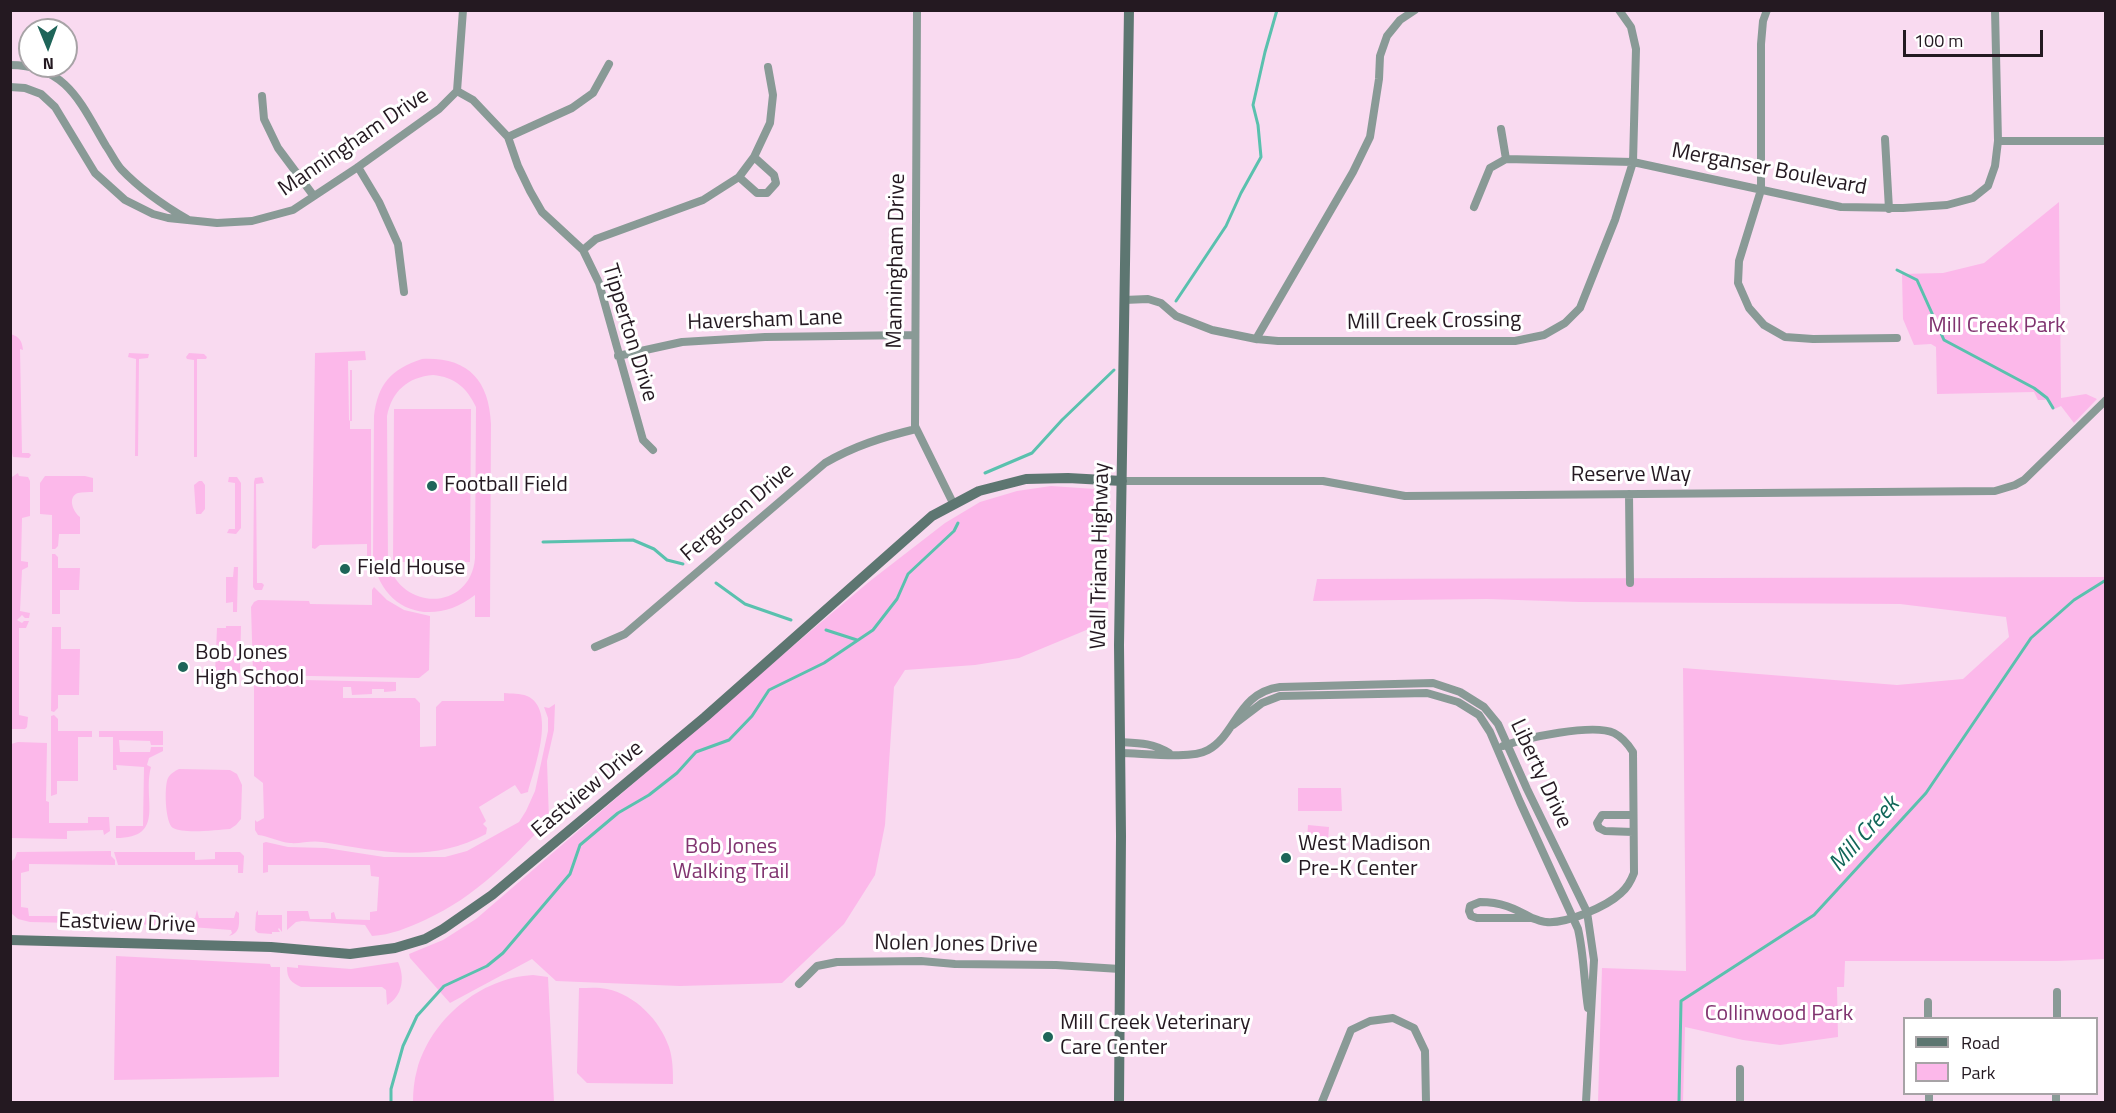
<!DOCTYPE html>
<html>
<head>
<meta charset="utf-8">
<style>
  body { margin:0 }
  #map { position:relative; width:2116px; height:1113px; overflow:hidden; background:#f9daf0; font-family:"Titillium Web",sans-serif }
  canvas { display:block }
  .frame { position:absolute; inset:0; border:12px solid #241921; pointer-events:none }
  .legend { position:absolute; left:1903px; top:1017px; width:195px; height:78px; box-sizing:border-box; background:#fff; border:2px solid #a7a3a6; margin:0; padding:8px 10px; list-style:none; font-size:18px; color:#241921 }
  .legend li { display:flex; align-items:center; gap:12px; height:30px }
  .legend b { width:30px; border:2px solid #a7a3a6 }
  .north { position:absolute; left:18px; top:18px; width:60px; height:60px; box-sizing:border-box; background:#fff; border:2px solid #a7a3a6; border-radius:50%; rotate:179deg; font-size:16px; font-weight:700; line-height:24px; text-align:center; color:#241921 }
  .north::after { content:''; display:block; margin:auto; width:21px; height:27px; background:#1e6559; clip-path:polygon(50% 0,100% 100%,50% 72%,0 100%) }
  .scale { position:absolute; left:1903px; top:30px; width:140px; height:27px; box-sizing:border-box; border:3px solid #241921; border-top:0; padding-left:8px; font-size:18px; line-height:21px; white-space:nowrap; color:#241921; -webkit-text-stroke:4px #fff; paint-order:stroke }
</style>
</head>
<body>
<div id="map">
<canvas width="2116" height="1113"></canvas>
<div class="frame"></div>
<ul class="legend">
<li><b style="height:8px;background:#5d7671"></b>Road</li>
<li><b style="height:16px;background:#fcb8ea"></b>Park</li>
</ul>
<div class="north">N</div>
<div class="scale">100 m</div>
</div>
<script>
const ctx = document.querySelector('canvas').getContext('2d');
ctx.lineJoin = 'round';
function fillPath(path, color) { ctx.fillStyle = color; ctx.fill(path, 'evenodd'); }
function strokePath(path, color, width, dash) { ctx.strokeStyle = color; ctx.lineWidth = width; ctx.lineCap = dash ? 'butt' : 'round'; ctx.setLineDash(dash || []); ctx.stroke(path); }
function label(font, color, halo, rows, align = 'center') {
  ctx.font = font + ' "Titillium Web",sans-serif'; ctx.lineWidth = 6; ctx.setLineDash([]); ctx.textBaseline = 'middle'; ctx.strokeStyle = halo; ctx.fillStyle = color; for (const [text, x, y, turn = 0] of rows) {
    ctx.save(); ctx.translate(x, y); ctx.rotate((+turn || 0) * Math.PI / 180); ctx.textAlign = isNaN(turn) ? turn : align; if (halo) ctx.strokeText(text, 0, 0); ctx.fillText(text, 0, 0); ctx.restore();
  }
}
const green = new Path2D(`
  M2059,202L2061,398L2086,394L2097,399L2074,423L2061,406L2052,410L2049,400H2038L2034,392L1937,394L1936,347L1931,344L1914,345L1903,319L1902,274L1943,273L1984,263Z
  M11,334C19,337 22,340 23,350L20,349L22,453H29L31,455L29,458L13,457L11,449Z
  M365,351L366,360L348,361L349,420L350,421V370H352V421H350V429H371V564L367,558V544L320,545L315,549L312,548L315,353Z
  M129,353L149,354L148,358L139,359L138,456H135L136,359L128,357Z
  M189,353L204,354L207,357L206,359H197V457H194V360L187,359L186,357Z
  M422,359C467,357 489,379 491,424L490,617H475V595C433,628 381,612 373,558L374,416C378,384 391,369 422,359ZM433,375C455,377 467,388 476,407L475,558C471,610 403,613 388,563L387,416C392,391 408,377 433,375Z
  M394,409H471L470,562H393Z
  M18,473L19,476L28,477L30,481V516L22,518L21,561L28,562V567L22,570L20,611L30,613L29,618H25L22,615L17,620L22,623L24,621H29L26,628H19V715L28,717L27,727L25,729H10L12,477Z
  M45,476H85L93,478V492C89,492 82,492 78,493C67,497 73,512 80,517V534H59L58,546L55,549H52V515L40,514V483Z
  M229,477H237L241,483V528L236,534L227,533L229,529H235V483L228,482Z
  M262,477L264,483L256,484L257,583H262L264,585L262,590H255L253,587L254,482L255,478Z
  M199,481H202L205,485V509L201,514H196L194,485Z
  M1051,486L1095,489L1110,494L1108,621L1019,658L975,665L905,670L894,687L885,825L875,875L844,924L782,983L680,986L556,981L532,959L450,1003L410,958L409,954L443,940L476,919L794,645L870,581L945,523L980,502L1017,491Z
  M52,554H55L58,557V568H80L79,590H60V614H52Z
  M234,567H238L237,612H233V602L226,603V577H233Z
  M2105,577V959L2057,961H1845L1844,987H1837L1838,1037L1780,1045L1743,1040L1685,1027L1683,1102H1598L1602,968L1686,971L1683,668L1897,685L1963,679L2009,637L2006,617L1900,604L1579,602L1487,599L1313,601L1317,579Z
  M374,587L387,600L404,610L430,616L429,670L419,678L257,675L253,672L251,607L254,602L258,600L309,601L310,604L372,605V590Z
  M226,626H241L240,673H215L217,628H226Z
  M52,627H61V649H80L79,695H58V708L54,712L51,711Z
  M257,679L396,682V691L384,692V689H372V694L352,695L351,687H343V698H415L420,703V747L436,746V707L442,701H504V693C511,694 520,693 527,696C557,709 534,769 528,792L521,794L515,785L479,807L486,821L483,824L487,828L486,834C432,864 379,851 322,842C311,840 300,844 290,843C279,842 268,836 258,835L255,830V820L257,822L264,818L263,783L254,776V682Z
  M555,704L554,730L547,761L549,820C510,860 477,896 425,920C407,928 391,935 372,936L365,925L302,921L296,922L287,930V911H308L310,919H331V913L334,912L336,919L370,920V912L377,911L379,877L371,876L370,865H268V872L263,873V843L266,842L288,847L326,848L384,857H445L467,851L519,822L526,811L535,791L548,731V718L544,707L549,708Z
  M54,715L58,719V731H92V737H78V781H57V794L51,796V716Z
  M99,731H163V745H151L150,741L119,740L120,752H150L151,747H163V751L149,758L147,765L151,767C142,799 167,838 116,838V826H143L144,767L116,765L117,770H113V737H99Z
  M18,742L47,743L46,801L49,802V823H88V817H109L110,831L104,835L103,830L67,831V839L11,838V744Z
  M179,769L230,770L237,774L242,785L241,819L236,825L230,829C217,830 183,834 173,828C165,823 164,786 168,778C171,773 175,771 179,769Z
  M1298,788H1341L1342,811H1298Z
  M1308,825L1329,827L1328,841L1307,839Z
  M111,851V856L115,860V865L29,864V871L21,873V907L28,908L29,916H67L69,909L71,917H110L112,909L114,917L152,918L154,910L156,911V918H195L197,910L199,918H234L236,911L239,913C239,923 241,933 229,936L232,933L231,930L164,925L30,922L18,919L11,913V862L15,858L17,852Z
  M114,852H195V860L215,859V852H240L244,856L243,873H238V865H118Z
  M258,910V915H282V932L279,928L278,929L280,932H272V934L258,933L255,930L256,913Z
  M116,956L270,964L271,967H280L279,1077L114,1080Z
  M398,962C405,977 403,996 387,1005L386,990L382,987H301C291,982 287,979 287,967L298,968V965L351,969Z
  M533,975L548,977L554,1102H413C413,1092 414,1080 417,1070C431,1019 480,978 533,975Z
  M579,988C588,988 598,987 607,989C635,995 660,1020 669,1047C673,1059 673,1072 673,1084L587,1083L577,1073Z`);
const stream = new Path2D(`
  M1897,270L1917,280L1944,340L2034,388L2047,398L2053,408
  M1176,301L1226,226L1241,193L1261,157L1258,125L1253,105L1265,52L1277,10
  M985,473L1032,453L1062,420L1114,370
  M543,542L633,540L654,549L667,560L683,564
  M716,583L745,604L791,620
  M826,630L857,640
  M391,1102V1089L403,1046L417,1016L444,986L487,966L503,953L570,874L580,845L618,813L649,795L677,773L696,752L729,740L752,716L769,690L824,663L873,630L897,599L908,574L954,531L958,523
  M1679,1102L1681,1001L1814,915L1926,793L2031,638L2074,600L2106,580`);
const street = new Path2D(`
  M917,10L915,426L953,503
  M1767,10L1763,21L1761,44V190L1739,261L1738,283L1749,308L1764,325L1785,337L1813,339L1897,338
  M10,65C67,65 81,104 106,146C111,153 115,162 121,169C140,189 163,205 187,219
  M10,87L25,88L41,94L55,107L95,173L125,200L153,214L168,218L217,223L252,221L293,210L358,167L439,109L457,91L463,10
  M457,91L473,100L508,137L518,166L530,191L542,212L583,250L599,283L643,440L653,450
  M262,96L264,119L278,148L313,195
  M1501,129L1506,159
  M508,137L572,108L593,93L609,64
  M1885,139L1889,209
  M1998,141H2106
  M358,167L379,202L398,244L404,292
  M739,177L757,193H767L776,183L774,175L754,157
  M1474,207L1490,168L1506,159L1633,162L1841,207L1903,208L1947,205L1973,198L1988,186L1995,166L1998,141L1995,10
  M583,250L596,239L703,200L739,177L754,157L770,123L773,95L768,67
  M1124,300L1148,299L1161,303L1176,316L1212,330L1256,339L1278,341H1515L1544,335L1565,323L1580,308L1615,220L1633,162L1636,49L1631,27L1619,10
  M1256,339L1353,172L1370,137L1379,79L1380,56L1387,36L1400,20L1415,10
  M618,356L682,342L765,337L914,335
  M1122,481H1323L1405,496L1995,491L2015,485L2024,480L2106,400
  M1629,494L1630,583
  M595,647L625,634L825,463C854,446 883,437 916,429
  M1233,725L1262,703L1280,696L1427,693L1458,702L1479,715L1490,732L1520,802L1578,929C1584,955 1584,982 1588,1008
  M1120,742C1139,743 1153,743 1169,753
  M1503,746C1525,738 1593,723 1614,733C1622,737 1628,744 1633,752L1634,873C1631,881 1628,887 1621,893C1606,907 1566,924 1546,922C1541,922 1536,919 1532,918
  M1120,753C1142,753 1190,760 1208,750C1237,734 1237,693 1280,687L1433,683L1460,692L1484,707L1498,724L1527,789L1587,912L1594,960L1586,1102
  M1633,815H1602L1597,823L1599,828L1605,831L1633,832
  M1480,902C1501,902 1514,908 1532,918H1477L1471,916L1469,911L1470,906Z
  M799,984L817,966L837,962L921,961L955,964L1056,965L1120,969
  M1928,1002V1018
  M2057,1018V992
  M1740,1069V1102
  M1929,1094V1102
  M1322,1102L1351,1030L1370,1021L1393,1018L1414,1028L1425,1051L1426,1102
  M2056,1102V1094`);
const secondary = new Path2D(`
  M10,940L271,947L350,954L395,948L425,939L443,929L492,895L705,717L932,516L979,491L1026,479L1068,478L1122,481
  M1119,1102L1121,836L1119,645L1129,10`);
const markers = [
  [432,486,6,"#1e6559"],
  [345,569,6,"#1e6559"],
  [183,667,6,"#1e6559"],
  [1286,858,6,"#1e6559"],
  [1048,1037,6,"#1e6559"]
];
const streetNames = [
  ["Manningham Drive",354,143,-34],
  ["Merganser Boulevard",1769,170,11],
  ["Manningham Drive",897,261,-89],
  ["Haversham Lane",765,321,-2],
  ["Mill Creek Crossing",1434,322,-1],
  ["Tipperton Drive",629,333,73],
  ["Reserve Way",1631,476],
  ["Ferguson Drive",738,513,-40],
  ["Wall Triana Highway",1101,556,-89],
  ["Liberty Drive",1540,774,65],
  ["Eastview Drive",588,790,-40],
  ["Eastview Drive",127,924,2],
  ["Nolen Jones Drive",956,945,1]
];
const parkNames = [
  ["Mill Creek Park",1997,327],
  ["Bob Jones",731,848],
  ["Walking Trail",731,873],
  ["Collinwood Park",1779,1015]
];
const poiNames = [
  ["Football Field",444,486],
  ["Field House",357,569],
  ["Bob Jones",195,654],
  ["High School",195,679],
  ["West Madison",1298,845],
  ["Pre-K Center",1298,870],
  ["Mill Creek Veterinary",1060,1024],
  ["Care Center",1060,1049]
];
const waterNames = [
  ["Mill Creek",1865,835,-48]
];
fillPath(green, '#fcb8ea');
strokePath(stream, '#5ac1ae', 3);
strokePath(street, '#899a96', 8);
strokePath(secondary, '#5d7671', 10);
for (const [x, y, r, color] of markers) { const dot = new Path2D(); dot.arc(x, y, r, 0, 2 * Math.PI); ctx.fillStyle = color; ctx.fill(dot); strokePath(dot, '#fff', 2); }
label('22px', '#241921', '#fff', streetNames);
label('22px', '#813470', '#fff', parkNames);
label('22px', '#241921', '#fff', poiNames, 'left');
label('italic 24px', '#116659', '#fff', waterNames);
</script>
</body>
</html>
